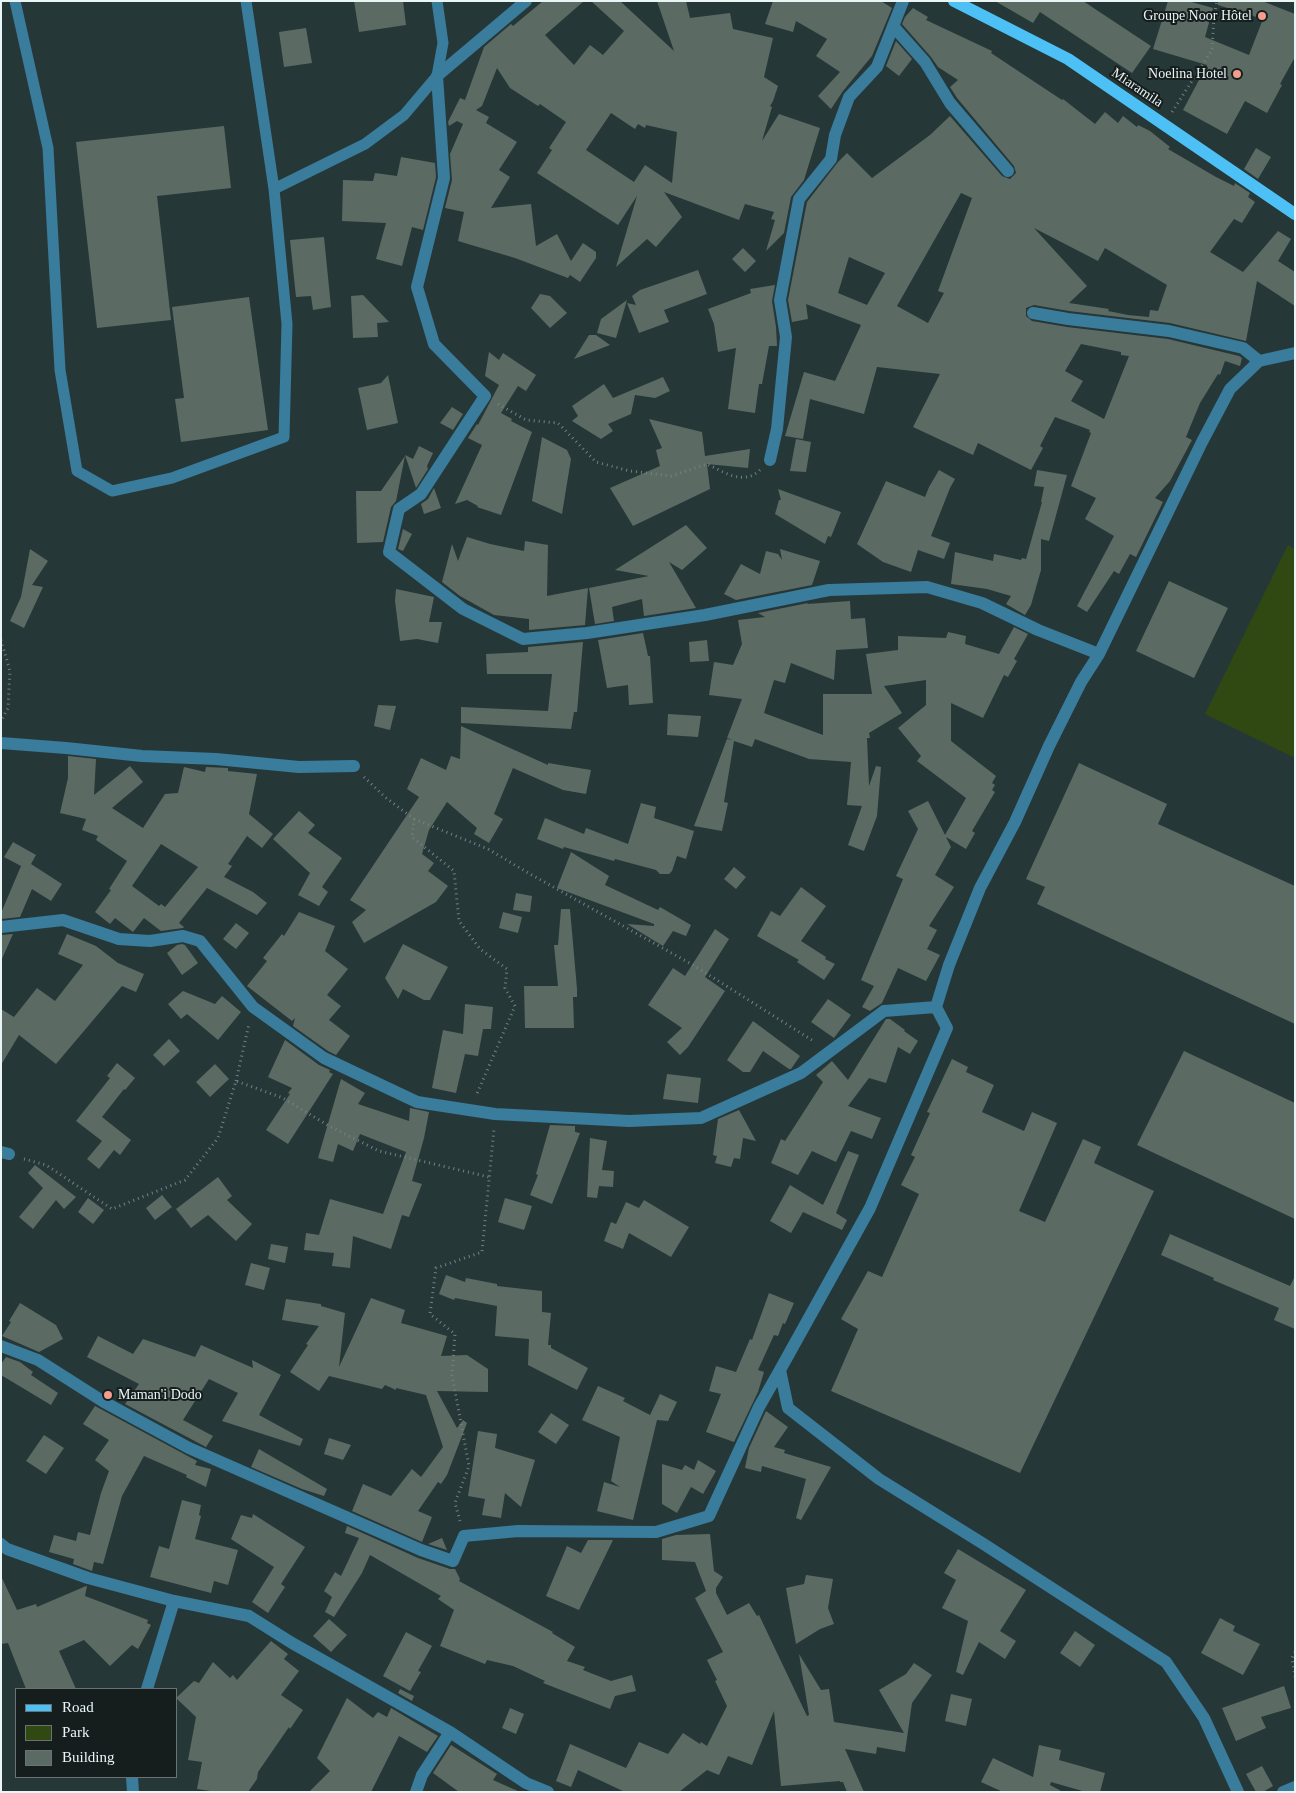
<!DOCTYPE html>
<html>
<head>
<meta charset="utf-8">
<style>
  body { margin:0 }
  #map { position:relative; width:1296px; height:1793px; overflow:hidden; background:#263738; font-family:"Times New Roman",serif }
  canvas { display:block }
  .frame { position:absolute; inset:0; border:2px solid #eaf5f5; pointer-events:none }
  .legend { position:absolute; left:15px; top:1688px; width:162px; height:90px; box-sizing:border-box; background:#151d1d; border:1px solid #6a7373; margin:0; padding:6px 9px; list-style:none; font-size:15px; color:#eaf5f5 }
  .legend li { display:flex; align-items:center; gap:10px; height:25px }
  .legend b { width:25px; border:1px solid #6a7373 }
</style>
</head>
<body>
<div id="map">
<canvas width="1296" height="1793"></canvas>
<div class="frame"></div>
<ul class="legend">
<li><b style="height:6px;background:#4dc1f5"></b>Road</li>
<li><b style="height:14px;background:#304912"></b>Park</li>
<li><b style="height:14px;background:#5b6b63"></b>Building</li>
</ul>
</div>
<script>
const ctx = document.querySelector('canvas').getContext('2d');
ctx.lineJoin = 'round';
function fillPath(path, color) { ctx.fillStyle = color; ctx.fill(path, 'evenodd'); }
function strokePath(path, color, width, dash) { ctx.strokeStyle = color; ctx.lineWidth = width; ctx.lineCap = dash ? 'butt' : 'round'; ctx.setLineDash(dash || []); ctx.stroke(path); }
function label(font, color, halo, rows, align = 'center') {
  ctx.font = font + ' "Times New Roman",serif'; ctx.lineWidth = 4; ctx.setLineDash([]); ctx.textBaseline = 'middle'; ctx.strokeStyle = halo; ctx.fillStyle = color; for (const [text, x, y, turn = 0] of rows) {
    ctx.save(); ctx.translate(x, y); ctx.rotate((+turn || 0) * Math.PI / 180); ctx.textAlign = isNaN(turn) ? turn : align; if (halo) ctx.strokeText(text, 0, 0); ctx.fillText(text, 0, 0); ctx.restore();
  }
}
const green = new Path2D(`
  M1288,545L1295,549V758L1205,714Z`);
const building = new Path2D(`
  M354,1H403L406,25L359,32Z
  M543,1H584L545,35L574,65L590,45L603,55L624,31L591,1H620L674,51L657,1H686L690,18L730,13L733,29L773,38L764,77L778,86L773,101L770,106L772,107L762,141L779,114L820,128L804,180L791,197L784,233L766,251L775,220L771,219L774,212L745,204L739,220L664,192L682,217L656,247L647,239L616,267L637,196L618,225L537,173L552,150L549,148L566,122L540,104L538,106L510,88L497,68L482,106L476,110L489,117L486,123L517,142L499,170L510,177L491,208L531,204L536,246L557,234L571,261L583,243L596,252V258L580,282L570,275L568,278L515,258L458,241L464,212L445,208L452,180L450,154L463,124L457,121L449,126L448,122L460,98L465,100L484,47L511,24L513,26ZM611,113L635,129L638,124L645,128L646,125L677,132L672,183L645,165L634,182L586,150Z
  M773,1H881L892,8L872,56L843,91L831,109L818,96L840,72L816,56L827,39L796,21L793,32L765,24Z
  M995,1H1083L1151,46L1132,73L1040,12L1033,23Z
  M1168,1H1188L1213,8L1205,37L1249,55L1263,19L1218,5V1H1262L1295,14V57L1280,84L1282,85L1267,113L1245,101L1227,134L1183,110L1207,65L1153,49Z
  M913,8L928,17L926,20L992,51L991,53L1062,100L1063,99L1095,124L1105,112L1118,123L1123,116L1137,127L1138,125L1150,131L1170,147L1168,149L1216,177L1234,186L1235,183L1250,193L1248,197L1255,202L1242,223L1234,219L1210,252L1243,272L1278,231L1291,239L1278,261L1295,272V306L1257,281L1246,341L1170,323L1069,311L1034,305L1026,308V316L1032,321L1067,327L1168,339L1239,356L1242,358L1240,366L1225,361L1220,375L1218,374L1200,403L1186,437L1192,440L1170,481L1155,498L1163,502L1136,557L1130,554L1119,574L1114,571L1087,612L1077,606L1114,536L1085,519L1096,498L1071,486L1091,433L1089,432L1090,430L1055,417L1040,446L1043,448L1031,470L978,443L973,455L913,427L940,374L877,367L864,414L810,399L803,439L785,436L804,372L835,381L861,325L806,304L808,319L792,322L788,300L807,202L838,162L847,153L872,178L930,135L950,116L1002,176L1010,179L1016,173L1014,166L957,98L950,87L958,80L938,67L931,57L902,24L905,17ZM961,193L972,198L938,291L944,293L928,323L897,306ZM1034,228L1098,261L1105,248L1167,285L1158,311L1150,310L1149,317L1128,315L1108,311L1109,309L1069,303L1087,286ZM849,257L885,273L867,305L838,293ZM1081,344L1121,352V355L1129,356L1104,419L1071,401L1083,381L1065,371Z
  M306,28L312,63L284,67L279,32Z
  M896,41L912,59L899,76L886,66Z
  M224,126L231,188L157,196L171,320L97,328L76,142Z
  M1256,148L1271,157L1258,179L1244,169Z
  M401,157L435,163L436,177L423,230L412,227L402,266L376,259L386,223L342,221L343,180L373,181L375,173L397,176Z
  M324,237L331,307L313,310L311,296L296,297L290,240Z
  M743,248L756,261L745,272L732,259Z
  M698,270L707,294L664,310L669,322L639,333L627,303L636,305L632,296L640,290Z
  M775,285L772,301L776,327L777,346H769L762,384H759L755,413L728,409L736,348L718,352L714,324L708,309L751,293L750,289Z
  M540,294L550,296L567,313L550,328L531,308Z
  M363,295L389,322L377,323L378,337L353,338L351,296Z
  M249,297L268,430L181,442L175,399L184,398L172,307Z
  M627,300L616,338L597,333L601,319Z
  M589,335H596L610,345L574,359Z
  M489,352L499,360L503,353L536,375L526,391L518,386L501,413L512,419L511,421L532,432L501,515L477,507L478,506L467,500L455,504L482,445L468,438L477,424L478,425L499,385L485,376Z
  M388,375L398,423L367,430L358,388L381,383Z
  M663,377L670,391L655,398L635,395L631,414L608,424L613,431L601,439L572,421L578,416L572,406L604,384L613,398Z
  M452,407L463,414L453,430L440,423Z
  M649,419L702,432L705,456L750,449L748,468L707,464L710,489L633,526L610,488L660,466L656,450L662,448Z
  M542,437L567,450L571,459L562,514L532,501Z
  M796,439L811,442L806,472L790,471Z
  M419,446L433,453L427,466L428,469L416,488L405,455L413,459Z
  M405,456L396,501L391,507L383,542L357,543L356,491H381Z
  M939,470L955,479L950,488L931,536L950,543L944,559L918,550L911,572L883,562L857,544L886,481L925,497L929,487Z
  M1037,470L1067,475L1049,541L1041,539V570L1031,605L1025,615L1006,604L1011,596L987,589L951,584L955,552L993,561L994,554L1021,560L1022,558L1026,559L1042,502H1041L1044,487L1034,486Z
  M434,488L441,508L424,514L421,504L428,499Z
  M778,489L841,512L831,537L828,536L825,544L775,514L779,500H781Z
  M686,525L707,548L682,570L669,562L696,608L644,616L642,599L612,607L614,621L595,624L589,588L649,576L615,570Z
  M403,529L412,534L403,551L398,549Z
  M467,537L490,544L524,551L525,541L548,545L547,596L588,588L585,625L529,630V619L494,615L460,596L442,582L452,544L458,561Z
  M30,549L48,561L32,585L43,587L24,628L10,621L21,597Z
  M780,549L820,561L812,585L736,600L724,594L741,564L760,574L766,551L778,554L782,560Z
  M1169,581L1228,608L1194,678L1136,651Z
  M396,589L434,597L429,622H442L438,643L417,639L400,641L395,601Z
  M850,601L851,619L865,618L868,648L836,650L834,680L791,663L785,683L774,680L764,713L823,735V694H872L866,654L898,650V636L946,638L948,632L966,636L965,644L999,654L1014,627L1028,634L1014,659L1017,661L1008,677L1004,675L983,718L951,703V741L996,776L992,783L995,785L992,790L995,792L972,831L975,833L966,849L946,837L951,847L935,875L954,887L929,926L937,930L927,949L940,955L926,981L898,968L882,1003L870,1011L862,1007L874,986L861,980L903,879L896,876L918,829L908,811L928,801L945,835L966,798L917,761L921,756L898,728L926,705V680L884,686L902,713L869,733L870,738H867L869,786L876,766L881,767L877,816L864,851L848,845L862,806L847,805L851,762L809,759L755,739L752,747L734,741L724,802L728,803L722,831L694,826L727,739L733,740L727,738L742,699L709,695L714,662L733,665L742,644L738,620L765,617L758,613L808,603L807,604Z
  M643,633L648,656H650L653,703L629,705L628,685L607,688L598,640Z
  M707,640L709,661L690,662L689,642Z
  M583,642L577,712H574L571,729L461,723V707L548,711L552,674H487L486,654L528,652V647Z
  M378,705L396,706L390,730L374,726Z
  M668,714L701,716L698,737L667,735Z
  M461,726L548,765V763L591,770L586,794L563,790L513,768L494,814L503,819L489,843L474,834L477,828L447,802L429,830L422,854L434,863L428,871L448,886L436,902L364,943L352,922L366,910L350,900L419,797L407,789L421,758L446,770L451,756L460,759Z
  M68,756L96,759L94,795L130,766L143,782L112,808L143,828L165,794L178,793L184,767L205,772L206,767L228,768V771L257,774L249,814L273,834L262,848L247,836L228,864L232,866L224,877L253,892L267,903L257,915L207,888L179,923L184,927L183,928L161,931L144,918L133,932L115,918L110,924L95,912L111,890L109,889L127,861L96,840L98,836L82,830L86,819L60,813L68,778ZM161,844L198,867L165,907L161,904L159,906L132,886Z
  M1079,763L1167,804L1158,824L1295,886V1024L1037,904L1045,887L1026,879Z
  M641,803L656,807L654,818L694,831L686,859L677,856L672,871L669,874H660L656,870L615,859L614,861L564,847L563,849L537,839L545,818L584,834L586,828L628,844Z
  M299,811L315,825L308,833L342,858L322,887L328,892L319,906L298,895L310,873L273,839Z
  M13,842L36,855L31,864L62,884L51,901L32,889L20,917L1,919V913L21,866L4,857Z
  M571,852L609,876L605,885L658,910L660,907L691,925L686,936L673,931L663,946L627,924L654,926V924L557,888Z
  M734,867L746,877L736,889L724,879Z
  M801,887L826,906L801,941L826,957L825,959L835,964L824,980L797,962L799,960L757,936L771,911L780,916Z
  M516,893L532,896L530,912L513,910Z
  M561,909H570L577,989V997H573L574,1028H525L524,986H558L554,945H558Z
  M299,912L335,926L325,951L348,969L327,995L341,1006L329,1020L350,1036L336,1055L328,1051L293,1026L295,1018L292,1021L247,986L267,961L263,958L282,934L284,936Z
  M503,912L522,917L518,933L499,928Z
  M236,923L249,933L236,949L223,939Z
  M715,929L729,939L705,977L725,991L688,1047L680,1055L667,1042L682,1028L648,1005L673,968L685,976Z
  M13,934L1,961V935Z
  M67,934L96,946L118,963L144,974L136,992L122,986L56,1064L19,1035L1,1065V1009L14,1017L37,988L55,1001L83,965L58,954Z
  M182,944L185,945L198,963L182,975L167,953L177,945Z
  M403,944L448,967L430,1000H424L403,989L398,999L385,978Z
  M183,991L215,1004L222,996L241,1012L218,1040L187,1014L181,1019L168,1004Z
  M828,999L851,1015L834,1038L811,1022Z
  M465,1004L493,1007L491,1029H483L478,1056L465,1054L456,1093L432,1088L443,1030L463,1034Z
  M886,1019H890L905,1030L904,1031L918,1041L910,1054L898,1047L886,1083L869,1078L848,1106L881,1118L872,1139L851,1131L836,1162L812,1151L798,1175L771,1163L781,1139L785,1141L823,1082L816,1075L832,1061L848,1080Z
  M753,1021L800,1056L791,1069H789L763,1051L750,1072H743L727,1060Z
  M169,1039L180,1051L164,1066L153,1055Z
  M285,1040L319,1065L330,1070L329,1072L333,1074L288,1144L266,1130L290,1094L288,1093L292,1088L268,1077Z
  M1184,1051L1295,1103V1219L1137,1145Z
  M952,1059L968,1067L966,1072L994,1085L982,1112L1024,1131L1032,1112L1057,1123L1019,1211L1045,1222L1083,1139L1101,1147L1094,1163L1154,1191L1020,1473L831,1391L858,1329L841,1319L868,1271L882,1277L919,1194L901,1185L915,1157L911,1155L930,1113L927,1112Z
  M117,1063L135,1078L125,1090L124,1089L102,1117L131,1140L120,1155L114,1150L99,1169L87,1159L102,1141L76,1121L110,1078L107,1076Z
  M215,1064L229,1079L210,1097L196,1082Z
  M667,1074L701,1078L698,1103L663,1099Z
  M341,1079L365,1093L358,1104L409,1121L410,1108L429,1112L424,1138L412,1181L422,1184L409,1217L402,1215L391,1249L353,1236L350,1268L332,1266L334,1253L304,1250L306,1233L319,1235L330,1199L383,1214L406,1152L360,1134L353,1151L338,1144L333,1162L318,1158Z
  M739,1110L756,1141L743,1138L740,1159L734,1158L731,1167L715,1163L717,1156L713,1155L718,1119Z
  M550,1125L575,1126V1132L580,1133L552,1204L530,1195L538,1175L536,1174Z
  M590,1138L607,1141L602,1170L614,1171L613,1187L599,1186L597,1198L587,1197Z
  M848,1151L859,1155L836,1213L847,1220L842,1230L803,1212L791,1233L770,1221L790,1185L823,1205Z
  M35,1165L76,1197L64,1209L56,1200L33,1229L19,1217L43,1188L28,1173Z
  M218,1177L232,1196L227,1200L252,1224L236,1241L208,1215L191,1228L176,1209Z
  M162,1195L172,1207L155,1220L146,1208Z
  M88,1198L104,1210L93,1224L78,1212Z
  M505,1198L532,1206L524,1230L498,1222Z
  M644,1200L689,1227L671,1257L629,1233L623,1249L604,1241L611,1222L616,1224L626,1202L639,1208Z
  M1170,1234L1290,1286L1295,1276V1329L1274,1320L1279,1308L1213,1280L1214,1278L1161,1255Z
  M271,1244L288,1247L285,1263L268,1259Z
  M251,1263L270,1268L264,1290L245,1285Z
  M446,1275L465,1282L466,1278L497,1284V1286L542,1291V1312L551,1313L548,1345H551V1348L588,1368L577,1390L528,1365L529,1339L495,1336L497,1306L455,1298L454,1300L439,1294Z
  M769,1293L794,1303L785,1324L783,1323L778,1336L774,1335L758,1370L764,1372L758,1392L734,1442L706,1432L721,1394L709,1391L716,1366L736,1372L750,1339L752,1340Z
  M371,1298L405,1310L401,1323L447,1336L441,1356L467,1355L488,1369V1392L437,1391L457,1428L463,1420L467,1423L447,1475L441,1484L438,1482L418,1511L432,1517L422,1542L352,1511L363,1484L391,1496L412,1469L421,1477L443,1447L426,1395L396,1388V1390L385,1385L382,1389L329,1376L319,1391L290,1372L308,1345L306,1344L319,1326L282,1320L286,1299L321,1304V1306L345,1313L339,1367Z
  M20,1303L56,1325L63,1339L39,1352L2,1336L11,1322L9,1321Z
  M98,1336L133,1354L143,1339L195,1357L201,1345L253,1368L252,1360L281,1375L259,1415L303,1439L300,1446L222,1421L238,1393L209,1379L183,1420L213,1436L206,1447L125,1404L139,1384L87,1357Z
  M6,1357L20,1362L33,1372L31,1375L58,1393L51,1405L1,1375V1364Z
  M598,1386L625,1398L623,1401L650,1415L660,1394L677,1402L668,1421L657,1420L633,1520L597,1511L604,1482L620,1487L611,1481L620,1437L582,1420Z
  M95,1406L197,1461L195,1465L211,1469L206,1487L186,1477L187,1475L144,1456L122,1496L103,1564L94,1562L92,1571L73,1564L74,1559L49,1552L54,1535L76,1541L78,1532L90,1535L101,1493L109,1471L95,1460L109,1440L83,1424Z
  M766,1411L788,1427L774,1447L785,1450L784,1453L831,1467L801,1520L796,1518L806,1479L762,1466L761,1472L745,1468L749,1448Z
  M551,1413L569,1425L556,1444L538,1432Z
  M478,1431L497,1434L495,1448L535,1460L521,1507L505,1493L501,1518L482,1515L485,1499L468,1496Z
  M44,1435L64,1448L46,1474L26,1461Z
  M329,1438L351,1445L343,1460L324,1454Z
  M259,1449L327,1489L324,1496L302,1489L251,1467Z
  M698,1460L716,1471L703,1494L691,1487L677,1513L662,1504V1464L682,1470L685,1465L694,1470Z
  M182,1500L201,1505L199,1515L201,1516L195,1539L238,1550L228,1585L214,1581L211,1593L150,1577L159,1546L169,1549Z
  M253,1514L305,1547L281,1584L285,1587L268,1613L252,1602L274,1567L231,1539L241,1515L252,1518Z
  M347,1526L418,1558L450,1569H455L460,1579L459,1581L553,1632L552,1633L575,1647L567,1661L585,1667L583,1670L611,1681L632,1675L636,1691L615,1696L610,1709L543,1683L545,1681L513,1666L487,1660L485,1664L440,1646L454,1610L438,1599L441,1596L370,1555L362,1573L334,1617L325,1612L332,1597L324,1591L335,1572L341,1576L359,1538L345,1533Z
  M710,1534L714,1571L723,1577L716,1588V1593L727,1615L749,1603L757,1616L759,1615L807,1716L809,1715L799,1654L821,1690L829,1689L834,1722L904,1733L879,1690L906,1674L914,1663L932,1675L912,1703L905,1752L877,1747L876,1754L845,1749L864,1792H847L843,1782H840V1781L781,1786L774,1711L752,1765L728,1756L719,1775L707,1770L679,1792H625L578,1770L571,1787L556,1781L570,1744L626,1768L639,1742L668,1754L683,1733L700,1744L701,1742L707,1746L727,1706L715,1681L717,1680L707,1660L723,1652L695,1598L706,1591L695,1562L662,1560V1539L676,1535Z
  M442,1538L447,1550L428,1544Z
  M588,1540H613L579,1610L546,1596L567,1546L581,1553Z
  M958,1549L1026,1590L1000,1631L1016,1641L1005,1659L979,1642L963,1675L956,1672L968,1621L942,1608L956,1580L944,1573Z
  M806,1575L833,1579L828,1608L834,1624L820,1629L796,1644L786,1588L804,1584Z
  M1,1576L17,1610L36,1604L37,1607L86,1586H87L85,1596L148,1620L147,1623L151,1625L138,1649L132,1645L110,1666L84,1640L59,1651L76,1689H26L8,1643L1,1644Z
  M1220,1618L1235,1626L1233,1631L1260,1644L1243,1675L1201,1653Z
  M329,1619L347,1635L331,1652L313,1636Z
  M1075,1631L1095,1645L1080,1667L1060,1653Z
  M406,1632L432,1646L418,1671L421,1672L410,1691L383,1676Z
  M271,1641L288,1654L284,1659L299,1671L281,1695L303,1710L290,1729L289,1727L258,1772L257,1779L248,1792H217L197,1789L202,1762L188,1760L196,1717L176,1698L194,1681L199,1683L213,1662L230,1678L233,1675L237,1680Z
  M1284,1686L1291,1708L1261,1717L1266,1728L1236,1741L1222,1708Z
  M400,1689L414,1696L412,1701L398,1693Z
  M951,1694L972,1699L966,1726L945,1721Z
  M347,1698L373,1718L378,1712L387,1717L391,1708L438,1736L427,1752L399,1736L371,1792H309L330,1771L317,1758Z
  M510,1708L524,1714L516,1734L502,1728Z
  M451,1745L497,1774L493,1780L520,1792H459L433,1773Z
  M1039,1745L1061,1750L1059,1760L1105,1773L1100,1792H1086L1051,1782L1050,1785L1063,1792H1003L981,1782L993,1758L1033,1777Z
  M1262,1766L1273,1786L1263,1792H1256L1246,1774Z`);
const path = new Path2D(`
  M1172,112L1212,50L1214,16L1217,1
  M498,404L526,420L558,423L596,462L630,471L671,476L707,464C724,472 743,486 760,470
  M1,640L10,671L8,708L1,721
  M364,777L385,797L414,819L412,837L454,871L459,921L480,949L507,969L505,988L515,1006L476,1096
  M414,819L488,849L530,874L693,965L815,1042
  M236,1081L249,1024
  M24,1159L46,1165L112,1209L185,1180L218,1138L236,1081L283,1098L329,1126L379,1151L489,1177
  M460,1521L455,1503L469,1466L452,1375L455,1334L430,1314L436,1268L482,1252L494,1129
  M1295,1652L1292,1658L1295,1677`);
const service = new Path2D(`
  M15,1L48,148L60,370L77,471L112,491L172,478L284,437L287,324L274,189L246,1
  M274,189L365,144L404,115L437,76L443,43L437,1`);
const minor = new Path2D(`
  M526,1L437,76L444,178L417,287L434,344L485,396L421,494L399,509L389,552L463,609L523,639L587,633L705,615L829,590L927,587L982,603L1038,630L1099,654
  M893,26L925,62L950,103L1008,171
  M1033,313L1068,319L1169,331L1243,348L1259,361
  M770,460L777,429L786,337L780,300L799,199L831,159L835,135L849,97L877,67L903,1
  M1,743L66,748L142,756L216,759L299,767L354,766
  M1,927L63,920L119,939L150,941L183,936L200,941L253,1007L324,1058L417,1102L495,1114L629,1121L701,1118L801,1073L884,1011L936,1007
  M1,1152L9,1154
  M1,1346L38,1360L104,1402L189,1448L421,1550L453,1561L464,1536L518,1531L656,1532L709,1516L759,1407L780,1370
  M1,1544L7,1549L88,1578L174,1601L249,1616L292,1643L450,1732L526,1783L548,1792
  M147,1689L174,1601
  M132,1777L133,1792
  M416,1792L422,1775L450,1732
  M1238,1792L1204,1718L1166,1662L982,1543L879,1479L788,1408L780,1370L870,1208L947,1028L936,1007L949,965L980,888L1015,822L1049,746L1081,682L1099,654L1202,442L1230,389L1259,361L1295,353
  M1283,1792L1295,1787`);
const primary = new Path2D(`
  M954,1L1068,59L1295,214`);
const markers = [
  [1262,16,5,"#f49d8d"],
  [1237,74,5,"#f49d8d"],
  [108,1395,5,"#f49d8d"]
];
const poiNames = [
  ["Groupe Noor Hôtel",1252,16],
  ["Noelina Hotel",1227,74],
  ["Maman'i Dodo",118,1395,"left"]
];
const streetNames = [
  ["Miaramila",1137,88,34]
];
fillPath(green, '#304912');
fillPath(building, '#5b6b63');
strokePath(path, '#738282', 3, [1, 4]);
strokePath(service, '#397c9c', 11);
strokePath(minor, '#397c9c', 12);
strokePath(primary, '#4dc1f5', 12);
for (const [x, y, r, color] of markers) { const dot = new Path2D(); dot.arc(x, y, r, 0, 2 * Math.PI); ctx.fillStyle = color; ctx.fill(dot); strokePath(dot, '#151d1d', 2); }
label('14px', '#eaf5f5', '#151d1d', poiNames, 'right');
label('14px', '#eaf5f5', '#151d1d', streetNames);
</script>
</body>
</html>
